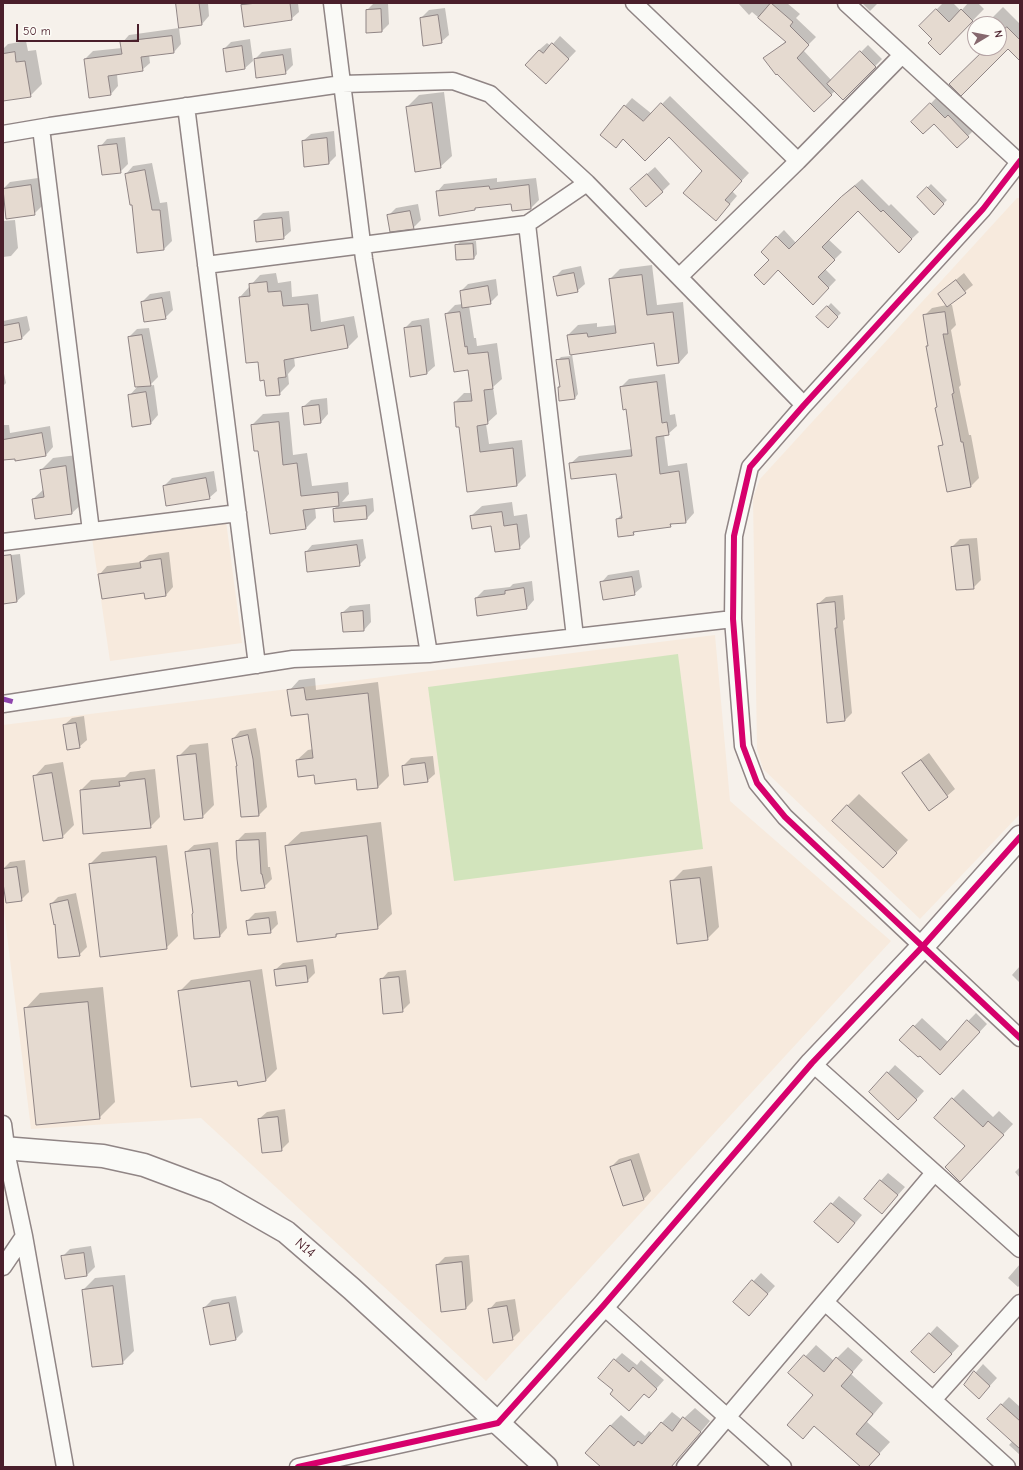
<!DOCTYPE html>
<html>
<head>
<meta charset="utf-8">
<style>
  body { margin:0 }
  #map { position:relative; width:1023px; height:1470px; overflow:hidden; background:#f6f1eb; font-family:"Comic Neue",sans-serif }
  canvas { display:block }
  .frame { position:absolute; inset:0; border:4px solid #4a1f2b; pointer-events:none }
  .north { position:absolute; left:967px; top:16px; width:40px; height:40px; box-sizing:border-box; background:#fdfcf7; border:1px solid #b5a4a5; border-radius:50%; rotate:80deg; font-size:11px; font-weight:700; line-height:16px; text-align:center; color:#4a1f2b }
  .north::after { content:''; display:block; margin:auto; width:14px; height:18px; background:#86686e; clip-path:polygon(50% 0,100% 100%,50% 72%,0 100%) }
  .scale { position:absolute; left:16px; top:24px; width:123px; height:18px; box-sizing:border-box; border:2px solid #4a1f2b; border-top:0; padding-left:5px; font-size:12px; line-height:14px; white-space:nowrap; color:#4a1f2b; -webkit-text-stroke:3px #fdfcf7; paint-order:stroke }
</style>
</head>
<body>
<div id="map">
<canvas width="1023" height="1470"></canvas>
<div class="frame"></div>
<div class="north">N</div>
<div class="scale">50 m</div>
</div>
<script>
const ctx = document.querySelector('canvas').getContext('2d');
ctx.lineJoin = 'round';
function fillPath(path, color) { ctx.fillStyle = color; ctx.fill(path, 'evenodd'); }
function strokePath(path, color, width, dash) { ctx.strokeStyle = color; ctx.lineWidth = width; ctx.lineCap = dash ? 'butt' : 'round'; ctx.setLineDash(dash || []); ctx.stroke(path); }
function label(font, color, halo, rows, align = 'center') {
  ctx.font = font + ' "Comic Neue",sans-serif'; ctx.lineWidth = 3; ctx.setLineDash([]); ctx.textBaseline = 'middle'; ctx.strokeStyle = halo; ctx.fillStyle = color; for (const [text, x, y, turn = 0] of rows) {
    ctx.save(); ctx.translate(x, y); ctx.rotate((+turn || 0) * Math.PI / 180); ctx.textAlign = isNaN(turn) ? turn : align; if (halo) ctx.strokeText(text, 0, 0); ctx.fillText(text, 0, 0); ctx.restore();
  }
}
const built = new Path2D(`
  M1017,198H1020V814L920,919L763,769L757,749L753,498L760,479Z
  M226,521L242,643L110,661L92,538Z
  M715,635L730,801L891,941L486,1381L201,1118L31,1129L3,903V725Z`);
const green = new Path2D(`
  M678,654L703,849L454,881L428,687Z`);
const shadow = new Path2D(`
  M178,3H208L209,16L202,24Z
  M245,3H298L299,12L291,19L242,6Z
  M374,3H388L389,24L382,31L367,10Z
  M738,3H787L800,14L796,18L816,37L803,50L832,81L868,45L882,59L843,99L835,91L814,111L765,59L786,41L752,12L749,15Z
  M862,3H878L870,11Z
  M943,3H953L961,11L968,3H978L984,9L940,54L933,39L920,26Z
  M1003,7L1020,24V60L1008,48L961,95L987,48H999V24H986Z
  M445,8L449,35L441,42L421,18L429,10Z
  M179,28L181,44L174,52L149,55L150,63L142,70L117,74L118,86L111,94L85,59L93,51L122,48V43L129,35Z
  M560,36L576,51L553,75L539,50L547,43L551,46Z
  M250,39L253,61L245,68L224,49L231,42Z
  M26,41L28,51L36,50L42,84L30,96L3,100V49L8,44Z
  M291,48L293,65L285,73L255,59L262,52Z
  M444,92L452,156L440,167L407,107L419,95Z
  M670,96L749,173L732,191L737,196L723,212L704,171L669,136L624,138L616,147L625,106L632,98L652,114Z
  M938,96L976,128L957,147L934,123L913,122Z
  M334,131L336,156L329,163L303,141L311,134Z
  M125,137L128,164L120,172L100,147L107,139Z
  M152,163L160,203L167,202L172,241L164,249L138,252L132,204L126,174L133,166Z
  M655,167L670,184L647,206L639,181Z
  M38,178L42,206L34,214L6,217L3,189L10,182Z
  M497,178V182L536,178L539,200L531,208L513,210L512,203L477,207L474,209L437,192L444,184Z
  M862,179L889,206L891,204L919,232L899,251L858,210L828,239L842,252L825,269L836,280L813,304L762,252L784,230L796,243L849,190Z
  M931,184L947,200L934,213L918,197Z
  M418,204L421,220L413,228L388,216L396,208Z
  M289,211L291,231L283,238L255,221L263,213Z
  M15,220L18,248L11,256L3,257V221Z
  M476,241L477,254L474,258L456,246L460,242Z
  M652,265L657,305L683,302L688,353L679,363L655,342L572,354L578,394L575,398L560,399L559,388L560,386L557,361L561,357L571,356L568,335L578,325L597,323V327L616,325L610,279L620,269Z
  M581,266L585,284L577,291L554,278L562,270Z
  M276,273L278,283L291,281L292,297L318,294L321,322L354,316L358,337L348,347L294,357L295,366L288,374L289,384L279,394L265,379L240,297L260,275Z
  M964,273L973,285L948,305H952L956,325L951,330L961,385L959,387L969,435H971L979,478L971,486L940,447L944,443L924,316L932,308L947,305L939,294Z
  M496,279L498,295L490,303L469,306L474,338H476L477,346L497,343L502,379L493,387L497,414L486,424L489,444L522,440L526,476L517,485L468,491L460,426L455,402L464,393H472L469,369L446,314L455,305L463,304L461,291L468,284Z
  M170,291L173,310L165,318L142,302L150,294Z
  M831,303L841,313L828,326L818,317Z
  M1020,309V331L1019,310Z
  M27,316L30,330L22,338L3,342V321Z
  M429,318L435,366L427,373L411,375L405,328L412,321Z
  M149,328L158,377L149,386L154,385L158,415L151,423L129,396L138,386L129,337L137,329Z
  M3,369L6,383L3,386Z
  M665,374L670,415L675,414L677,426L668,434L664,435L668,466L687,463L694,513L686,522L673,523L670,526L637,530L633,534L617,519L622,514L617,473L570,464L579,456L632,449L626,408L621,387L629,379Z
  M327,398L328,414L321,422L303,407L311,400Z
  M289,412L293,455L307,453L312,486L348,482L349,494L342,502L373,498L374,511L367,518L334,509L338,505L315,507L316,518L306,528L259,450L252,425L263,414Z
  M3,425H9L10,433L50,426L53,447L46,455L3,459Z
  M77,455L84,502L72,513L33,499L44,489L41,470L53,458Z
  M214,471L217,491L209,498L164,486L172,478Z
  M512,502L514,516L527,514L530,537L519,548L492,525L471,516L482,506Z
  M977,538L981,580L973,588L952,547L960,539Z
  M363,539L366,558L359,565L308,571L306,552L312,545Z
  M169,552L173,587L166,595L145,592L100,574L107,566L141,562L149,555Z
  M20,554L25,594L17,601L3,603V556Z
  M639,570L642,587L634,594L601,583L608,575Z
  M532,581L534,600L527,608L476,598L484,590L510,587L513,584Z
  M843,595L845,619L843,621L852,713L845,720L818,604L826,597Z
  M370,604L371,622L364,630L342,613L350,606Z
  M315,678L316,690L378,682L389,776L378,787L358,789L357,778L315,774L297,760L308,750L313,749L309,713L289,691L299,680Z
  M84,716L87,740L79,747L64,725L72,718Z
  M256,728L260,751L267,807L259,815L242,816L238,765L233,739L240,731Z
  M208,743L214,805L202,817L178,757L190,745Z
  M929,753L955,789L947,796L930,809L904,773L911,766Z
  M433,756L435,774L427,781L403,766L411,758Z
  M63,762L74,825L62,837L34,777L45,765Z
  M155,769L160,817L150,827L81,790L91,780L125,777L130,772Z
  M859,794L908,840L894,855L847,806Z
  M381,822L392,914L377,928L339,933L336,936L286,846L301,832Z
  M266,832L268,867H270L272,879L264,887L237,841L245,833Z
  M218,842L227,928L220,936L194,913L186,852L194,845Z
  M167,845L178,936L166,948L90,864L102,852Z
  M25,860L29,892L21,900L3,875V869L10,862Z
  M712,866L719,927L707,939L671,882L683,870Z
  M76,893L87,947L79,955L56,923L51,904L58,897Z
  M276,911L278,924L270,932L247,921L255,913Z
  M313,959L315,973L307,981L275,970L283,963Z
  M1020,966V983L1012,975Z
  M262,969L277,1069L266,1080H238L180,991L191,980Z
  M406,970L410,1003L402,1011L381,980L388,972Z
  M103,987L115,1102L99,1118L25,1009L40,993Z
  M976,1013L987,1024L948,1066L920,1054L901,1040L922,1018L948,1042Z
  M895,1065L924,1091L906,1111L870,1092Z
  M963,1089L993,1117L999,1111L1013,1124L970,1170L966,1146L953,1099Z
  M285,1109L289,1142L281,1150L259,1119L267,1112Z
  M639,1153L651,1191L644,1199L624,1205L611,1167L619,1159Z
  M1020,1167V1178L1015,1172Z
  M888,1173L905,1187L889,1205L865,1198Z
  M839,1196L862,1215L846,1234L816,1222Z
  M91,1246L95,1267L87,1275L62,1257L70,1249Z
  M469,1255L473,1301L466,1308L437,1265L445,1257Z
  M1020,1264V1285L1018,1287L1008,1278Z
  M761,1273L775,1286L749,1315L734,1302Z
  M125,1275L134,1351L122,1363L83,1290L95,1278Z
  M236,1296L243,1332L236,1339L204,1308L212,1300Z
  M515,1299L520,1331L512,1339L489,1310L496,1302Z
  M937,1326L959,1346L942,1364L913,1352Z
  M816,1345L834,1361L848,1347L863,1360L851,1374L883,1403L867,1422L890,1442L867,1467H862L814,1426L803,1438L815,1394L790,1373Z
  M622,1353L637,1365L641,1360L664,1380L656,1389L644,1393L614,1390L615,1360Z
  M983,1364L997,1378L986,1390L965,1385Z
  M1009,1397L1020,1407V1455L1009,1445L1013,1441L988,1419Z
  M695,1408L710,1421L671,1467H603L610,1426L621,1415L645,1436L649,1431L652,1433L672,1412L682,1420Z`);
const building = new Path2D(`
  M176,3H199L202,25L179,28Z
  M258,3H290L292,20L244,27L241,5Z
  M771,3L793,22L790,26L809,45L797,58L832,95L814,112L777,74L776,75L763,58L786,42L758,18Z
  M381,9L382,32L366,33V10Z
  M936,9L949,22L961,9L973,21L940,55L928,43L932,39L919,26Z
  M438,15L442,43L423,46L420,18Z
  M1007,27L1020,40V61L1008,49L961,96L949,84L986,48H999V35Z
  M172,36L174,53L141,57L143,71L108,76L111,95L89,98L84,59L122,54L120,42Z
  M552,43L569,59L546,84L525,65L539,50L543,53Z
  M242,46L245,69L226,72L223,49Z
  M860,51L876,67L843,100L827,84Z
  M15,52L16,62L25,61L31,97L3,101V54Z
  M283,55L286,74L256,78L254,59Z
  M432,103L441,168L415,172L406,107Z
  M661,103L742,181L725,200L730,204L716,221L683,193L702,171L669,137L645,161L623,139L616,148L600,135L624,105L643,121Z
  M930,103L945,118L948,115L969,137L957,148L934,124L923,134L911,122Z
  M327,138L329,164L304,167L302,141Z
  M117,144L121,173L102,175L98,146Z
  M145,170L152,210H160L164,250L137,253L132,205H130L125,174Z
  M647,174L663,192L646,207L630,189Z
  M31,185L35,215L6,219L3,189Z
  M529,185L531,209L512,211L511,204L475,208V210L439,216L436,191L489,186L490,189Z
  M855,186L881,212L883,210L912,239L899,253L858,211L822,247L835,260L818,277L829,288L813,305L778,270L764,285L754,275L769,260L761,252L776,236L789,249L841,197Z
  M927,187L944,204L934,215L917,197Z
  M410,211L414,229L390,232L387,215Z
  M282,218L284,239L256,242L254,221Z
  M473,244L474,259L456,260L455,245Z
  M574,273L578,292L557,296L553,277Z
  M642,275L647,315L673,312L679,363L657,366L654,343L570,355L567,335L587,333L588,337L616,333L609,279Z
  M956,280L966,293L947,307L938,294Z
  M267,282L268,292L281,291L283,306L308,304L311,331L344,325L348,348L284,360L286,377L278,378L280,395L266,396L264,380L260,381L258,362L246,363L239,297L250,296L249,284Z
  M488,286L491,304L462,308L460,291Z
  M162,298L166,319L144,322L141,302Z
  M827,306L838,317L828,328L816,317Z
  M460,312L465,347L467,346L468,354L488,352L493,389L484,390L488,424L477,426L480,452L513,448L517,486L467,492L459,427H456L454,402L472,401L468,370L454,372L445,314Z
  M945,312L948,334H943L954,393L952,394L961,442H963L971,487L947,492L938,446L943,445L935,408L937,407L926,346H928L923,315Z
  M19,323L22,339L3,343V326Z
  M421,326L427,374L410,377L404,328Z
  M142,335L151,386L135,387L128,337Z
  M569,359L575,399L559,401L558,387H560L556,360Z
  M657,382L662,423L667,422L669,435L656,437L660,474L679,471L686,523L670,524L671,527L633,532L634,535L618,537L616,519L622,518L616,474L571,479L569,463L632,456L626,409L623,410L620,387Z
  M146,392L151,424L132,427L128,395Z
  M319,405L321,423L304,425L302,407Z
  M279,422L283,465L297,463L301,496L338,492L339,506L303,510L306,529L270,534L258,451H254L251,425Z
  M42,433L46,456L15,461V459L3,460V440Z
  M66,466L72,514L35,519L32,499L44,497L40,470Z
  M206,478L210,499L166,506L163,486Z
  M366,506L367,519L334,522L333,509Z
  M502,512L504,526L517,524L520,549L495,552L491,526L472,529L470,516Z
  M357,545L360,566L307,572L305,552Z
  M969,545L974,589L956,590L951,547Z
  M11,555L17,602L3,604V556Z
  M161,559L166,596L145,599L144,593L102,599L98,574L141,568L140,562Z
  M632,577L635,595L603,600L600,582Z
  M524,588L527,609L477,616L475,598L505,594V591Z
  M835,602L837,628H835L845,721L827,723L817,604Z
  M363,611L364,631L343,632L341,613Z
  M304,688L306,700L368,693L378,788L357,790L356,779L315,784L314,775L298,777L296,760L313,758L308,714L291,716L287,690Z
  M76,723L80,748L67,750L63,725Z
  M248,735L253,759L259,816L241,817L236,766H237L232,739Z
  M196,754L203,818L184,820L177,756Z
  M921,760L948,797L929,811L902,773Z
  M425,763L428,782L404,785L402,766Z
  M52,773L63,838L43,841L33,776Z
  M145,779L151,828L83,834L80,790L120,786L119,782Z
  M847,805L897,853L883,868L832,821Z
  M367,836L378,929L336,934V937L297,942L285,846Z
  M259,840L261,874H262L265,888L241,891L237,859L236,841Z
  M210,849L220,937L194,939L192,914L193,913L185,852Z
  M156,857L167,949L100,957L89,864Z
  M17,867L22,901L6,903L3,883V869Z
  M700,878L708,940L677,944L670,881Z
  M68,900L80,956L58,958L55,924L54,925L50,904Z
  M269,918L271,933L248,935L246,921Z
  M306,966L308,982L276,986L274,970Z
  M399,977L403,1012L383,1014L380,979Z
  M250,981L266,1081L238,1086L237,1081L191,1087L178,991Z
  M88,1002L100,1119L36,1125L24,1008Z
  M967,1020L980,1032L940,1075L920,1056L918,1057L899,1040L913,1025L940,1050Z
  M887,1072L917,1100L898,1120L869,1092Z
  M952,1098L983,1127L988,1121L1004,1135L960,1182L945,1167L965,1146L934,1118Z
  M278,1117L282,1151L262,1153L258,1119Z
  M631,1160L644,1200L623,1206L610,1167Z
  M880,1180L898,1195L882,1214L864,1199Z
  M831,1203L855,1223L838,1243L814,1222Z
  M84,1253L87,1276L65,1279L61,1256Z
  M462,1262L466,1309L441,1312L436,1265Z
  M752,1280L768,1294L749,1316L733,1302Z
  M113,1286L123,1364L92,1367L82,1290Z
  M229,1303L236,1340L210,1345L203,1308Z
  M507,1306L513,1340L493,1343L488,1309Z
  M929,1333L952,1354L934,1373L911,1352Z
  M804,1355L824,1372L836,1357L853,1372L841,1386L873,1414L856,1434L880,1454L868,1467H861L814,1426L803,1439L787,1425L813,1395L788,1373Z
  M614,1359L629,1372L633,1367L657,1389L649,1398L644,1394L629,1411L610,1394L613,1390L598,1378Z
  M974,1371L990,1386L979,1399L964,1385Z
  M1001,1404L1020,1421V1449L987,1419Z
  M683,1417L701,1432L671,1467H601L585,1453L610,1425L634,1446L638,1441L642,1444L661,1422L672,1431Z`);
const street = new Path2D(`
  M332,3L364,259L429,654
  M634,3L751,115L798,161
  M846,3L1019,162
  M186,106L257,665
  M41,128L91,531
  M3,134L50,126L342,84L453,81L490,94L587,183L804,405
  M1020,161L983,209L804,405L750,467L734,536L733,619L743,746L757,783L785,817L1020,1038
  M206,265L527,224
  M679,277L798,161L902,55
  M3,542L238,513
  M575,637L527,224L587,183
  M3,704L293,659L429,654L733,619
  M812,1063L1020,1249
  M3,1124L8,1161L24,1236L65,1467
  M3,1267L24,1236
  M825,1302L1007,1467
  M603,1306L783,1467
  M933,1400L1020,1303
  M298,1467L498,1423
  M685,1467L934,1173`);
const secondary = new Path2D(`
  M498,1423L603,1306L812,1063L923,946L1020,837`);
const primary = new Path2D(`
  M3,1148L103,1156L144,1165L216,1192L286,1232L352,1289L546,1467`);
const quiet = new Path2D(`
  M3,699L14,702`);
const cycleway = new Path2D(`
  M1020,161L983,209L804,405L750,467L734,536L733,619L743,746L757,783L785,817L1020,1038
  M298,1467L498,1423L603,1306L812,1063L923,946L1020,837`);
const streetNames = [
  ["N14",305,1248,41]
];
fillPath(built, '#f7eadd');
fillPath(green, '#d2e4bc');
fillPath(shadow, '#0003');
fillPath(building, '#e5dad0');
strokePath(building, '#908585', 1);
strokePath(street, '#908585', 19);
strokePath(secondary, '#908585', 25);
strokePath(primary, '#908585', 25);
strokePath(street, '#fafaf7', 16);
strokePath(secondary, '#fafaf7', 22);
strokePath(primary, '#fafaf7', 22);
strokePath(quiet, '#8e44ad', 5, [10, 5]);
strokePath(cycleway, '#d6006c', 6);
label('14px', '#4a1f2b', '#fdfcf7', streetNames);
</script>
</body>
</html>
